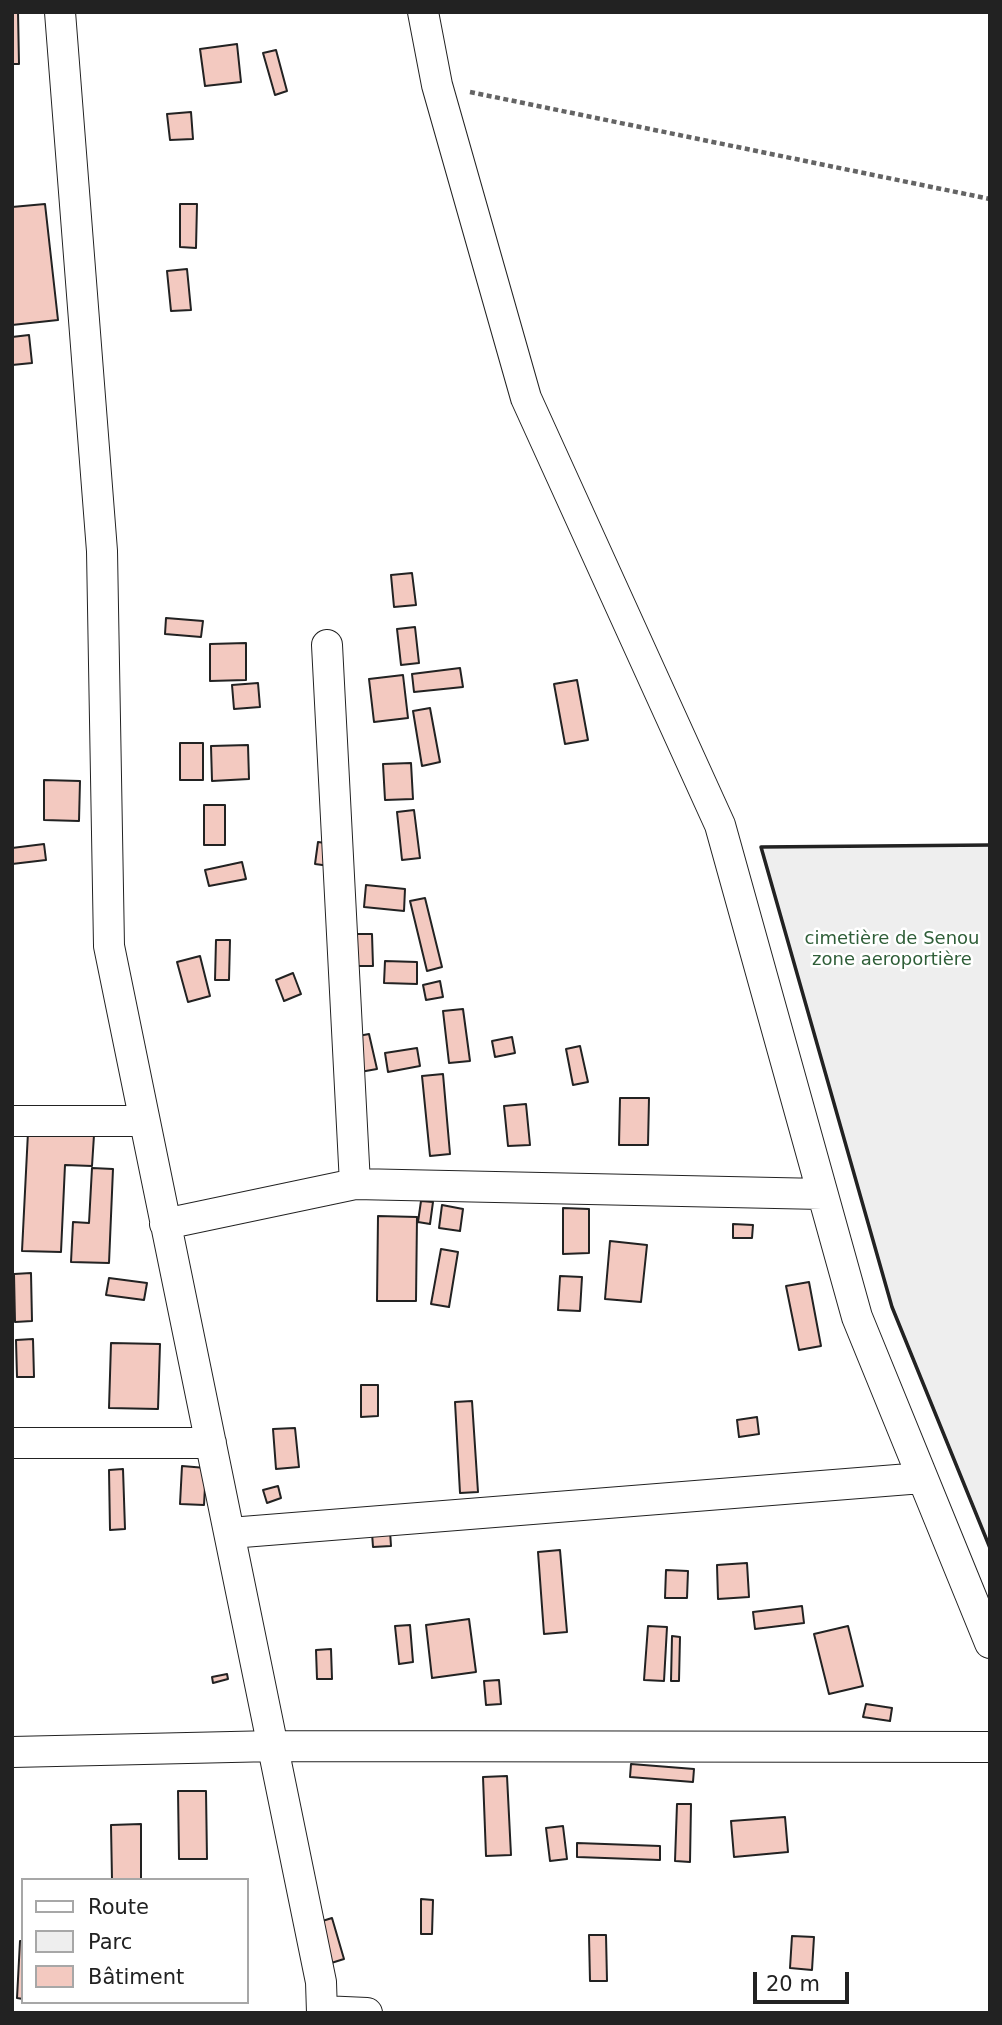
<!DOCTYPE html>
<html>
<head>
<meta charset="utf-8">
<style>
  body { margin:0 }
  #map { position:relative; width:1002px; height:2025px; overflow:hidden; background:#fff; font-family:"DejaVu Sans",sans-serif }
  canvas { display:block }
  .frame { position:absolute; inset:0; border:14px solid #222; pointer-events:none }
  .legend { position:absolute; left:21px; top:1878px; width:228px; height:126px; box-sizing:border-box; background:#fff; border:2px solid #a7a7a7; margin:0; padding:9px 12px; list-style:none; font-size:21px; color:#222 }
  .legend li { display:flex; align-items:center; gap:14px; height:35px }
  .legend b { width:35px; border:2px solid #a7a7a7 }
  .scale { position:absolute; left:753px; top:1972px; width:96px; height:32px; box-sizing:border-box; border:4px solid #222; border-top:0; padding-left:9px; font-size:21px; line-height:24px; white-space:nowrap; color:#222; -webkit-text-stroke:5px #fff; paint-order:stroke }
</style>
</head>
<body>
<div id="map">
<canvas width="1002" height="2025"></canvas>
<div class="frame"></div>
<ul class="legend">
<li><b style="height:9px;background:#fff"></b>Route</li>
<li><b style="height:19px;background:#eee"></b>Parc</li>
<li><b style="height:19px;background:#f3c9c0"></b>Bâtiment</li>
</ul>
<div class="scale">20 m</div>
</div>
<script>
const ctx = document.querySelector('canvas').getContext('2d');
ctx.lineJoin = 'round';
function fillPath(path, color) { ctx.fillStyle = color; ctx.fill(path, 'evenodd'); }
function strokePath(path, color, width, dash) { ctx.strokeStyle = color; ctx.lineWidth = width; ctx.lineCap = dash ? 'butt' : 'round'; ctx.setLineDash(dash || []); ctx.stroke(path); }
function label(font, color, halo, rows, align = 'center') {
  ctx.font = font + ' "DejaVu Sans",sans-serif'; ctx.lineWidth = 5; ctx.setLineDash([]); ctx.textBaseline = 'middle'; ctx.strokeStyle = halo; ctx.fillStyle = color; for (const [text, x, y, turn = 0] of rows) {
    ctx.save(); ctx.translate(x, y); ctx.rotate((+turn || 0) * Math.PI / 180); ctx.textAlign = isNaN(turn) ? turn : align; if (halo) ctx.strokeText(text, 0, 0); ctx.fillText(text, 0, 0); ctx.restore();
  }
}
const green = new Path2D(`
  M990,845V1548L892,1307L761,847Z`);
const building = new Path2D(`
  M12,12H18L19,64H12Z
  M237,44L241,82L205,86L200,49Z
  M276,50L287,91L275,95L263,53Z
  M191,112L193,139L170,140L167,114Z
  M45,204L58,320L12,325V207Z
  M180,204H197L196,248L180,247Z
  M187,269L191,310L171,311L167,271Z
  M29,335L32,363L12,365V337Z
  M412,573L416,605L394,607L391,575Z
  M166,618L203,621L201,637L165,634Z
  M415,627L419,663L401,665L397,629Z
  M246,643V680L210,681V644Z
  M460,668L463,687L414,692L412,674Z
  M403,675L408,718L374,722L369,679Z
  M577,680L588,740L565,744L554,684Z
  M258,683L260,707L234,709L232,685Z
  M430,708L440,762L422,766L413,711Z
  M180,743H203V780H180Z
  M248,745L249,779L212,781L211,746Z
  M411,763L413,799L385,800L383,764Z
  M44,780L80,781L79,821L44,820Z
  M204,805H225V845H204Z
  M414,810L420,858L402,860L397,812Z
  M318,842L340,845L337,867L315,864Z
  M44,844L46,860L12,864V848Z
  M242,862L246,879L209,886L205,870Z
  M366,885L405,889L404,911L364,907Z
  M425,898L442,967L427,971L410,901Z
  M352,934H372L373,966H353Z
  M216,940H230L229,980H215Z
  M200,956L210,996L188,1002L177,962Z
  M385,961L417,962V984L384,983Z
  M293,973L301,994L284,1001L276,980Z
  M440,981L443,997L426,1000L423,985Z
  M463,1009L470,1061L449,1063L443,1011Z
  M369,1034L377,1069L360,1072L353,1037Z
  M512,1037L515,1053L495,1057L492,1041Z
  M580,1046L588,1082L573,1085L566,1049Z
  M417,1048L420,1066L388,1072L385,1053Z
  M443,1074L450,1154L430,1156L422,1076Z
  M620,1098H649L648,1145H619Z
  M526,1104L530,1145L508,1146L504,1106Z
  M28,1132L94,1135L92,1166L65,1165L61,1252L22,1251Z
  M92,1168L113,1169L109,1263L71,1262L73,1222L89,1223Z
  M421,1201L433,1202L430,1224L418,1222Z
  M442,1205L463,1209L460,1231L439,1228Z
  M563,1208L589,1209V1253L563,1254Z
  M378,1216L417,1217L416,1301H377Z
  M733,1224L753,1225L752,1238H733Z
  M610,1241L647,1245L641,1302L605,1299Z
  M441,1249L458,1252L449,1307L431,1304Z
  M31,1273L32,1321L15,1322L14,1274Z
  M560,1276L582,1277L580,1311L558,1310Z
  M109,1278L147,1283L144,1300L106,1295Z
  M809,1282L821,1346L799,1350L786,1286Z
  M33,1339L34,1377H17L16,1340Z
  M111,1343L160,1344L158,1409L109,1408Z
  M361,1385H378V1416L361,1417Z
  M472,1401L478,1492L460,1493L455,1402Z
  M757,1417L759,1434L739,1437L737,1420Z
  M295,1428L299,1467L276,1469L273,1429Z
  M182,1466L206,1468L204,1505L180,1504Z
  M123,1469L125,1529L110,1530L109,1470Z
  M278,1486L281,1498L267,1503L263,1490Z
  M390,1531L391,1546L373,1547L372,1533Z
  M560,1550L567,1632L544,1634L538,1552Z
  M747,1563L749,1597L718,1599L717,1565Z
  M666,1570L688,1571L687,1598H665Z
  M802,1606L804,1623L755,1629L753,1612Z
  M469,1619L476,1672L432,1678L426,1625Z
  M410,1625L413,1662L399,1664L395,1626Z
  M648,1626L667,1627L664,1681L644,1680Z
  M848,1626L863,1686L829,1694L814,1634Z
  M672,1636L680,1637L679,1681H671Z
  M331,1649L332,1679H317L316,1650Z
  M227,1674L228,1679L213,1683L212,1677Z
  M499,1680L501,1704L486,1705L484,1681Z
  M866,1704L892,1708L890,1721L863,1717Z
  M631,1764L694,1769L693,1782L630,1777Z
  M507,1776L511,1855L486,1856L483,1777Z
  M178,1791H206L207,1859H179Z
  M677,1804H691L690,1862L675,1861Z
  M785,1817L788,1852L734,1857L731,1821Z
  M141,1824V1880H112L111,1825Z
  M563,1826L567,1859L550,1861L546,1828Z
  M577,1843L660,1846V1860L577,1857Z
  M421,1899L433,1900L432,1934H421Z
  M332,1918L344,1959L328,1964L316,1923Z
  M589,1935H606L607,1981H590Z
  M792,1936L814,1937L812,1970L790,1968Z
  M20,1941H23V1999L17,1998Z`);
const path = new Path2D(`
  M470,92L990,199`);
const street = new Path2D(`
  M60,12L102,551L109,946L321,1982L322,2013
  M423,12L437,85L526,398L720,825L857,1317L990,1643
  M327,645L355,1184
  M12,1121H144
  M165,1224L355,1184L822,1194
  M12,1443H211
  M230,1533L922,1478
  M12,1752L275,1746L990,1747
  M322,2011L367,2013`);
const wall = new Path2D(`
  M990,845L761,847L892,1307L990,1548`);
const parkNames = [
  ["cimetière de Senou",892,939],
  ["zone aeroportière",892,960]
];
fillPath(green, '#eee');
strokePath(green, '#6f6f6f', 2);
fillPath(building, '#f3c9c0');
strokePath(building, '#222', 2);
strokePath(street, '#222', 32);
strokePath(path, '#646464', 4.5, [5, 3.5]);
strokePath(street, '#fff', 30);
strokePath(wall, '#222', 3.5);
label('18px', '#2f5e38', '#fff', parkNames);
</script>
</body>
</html>
